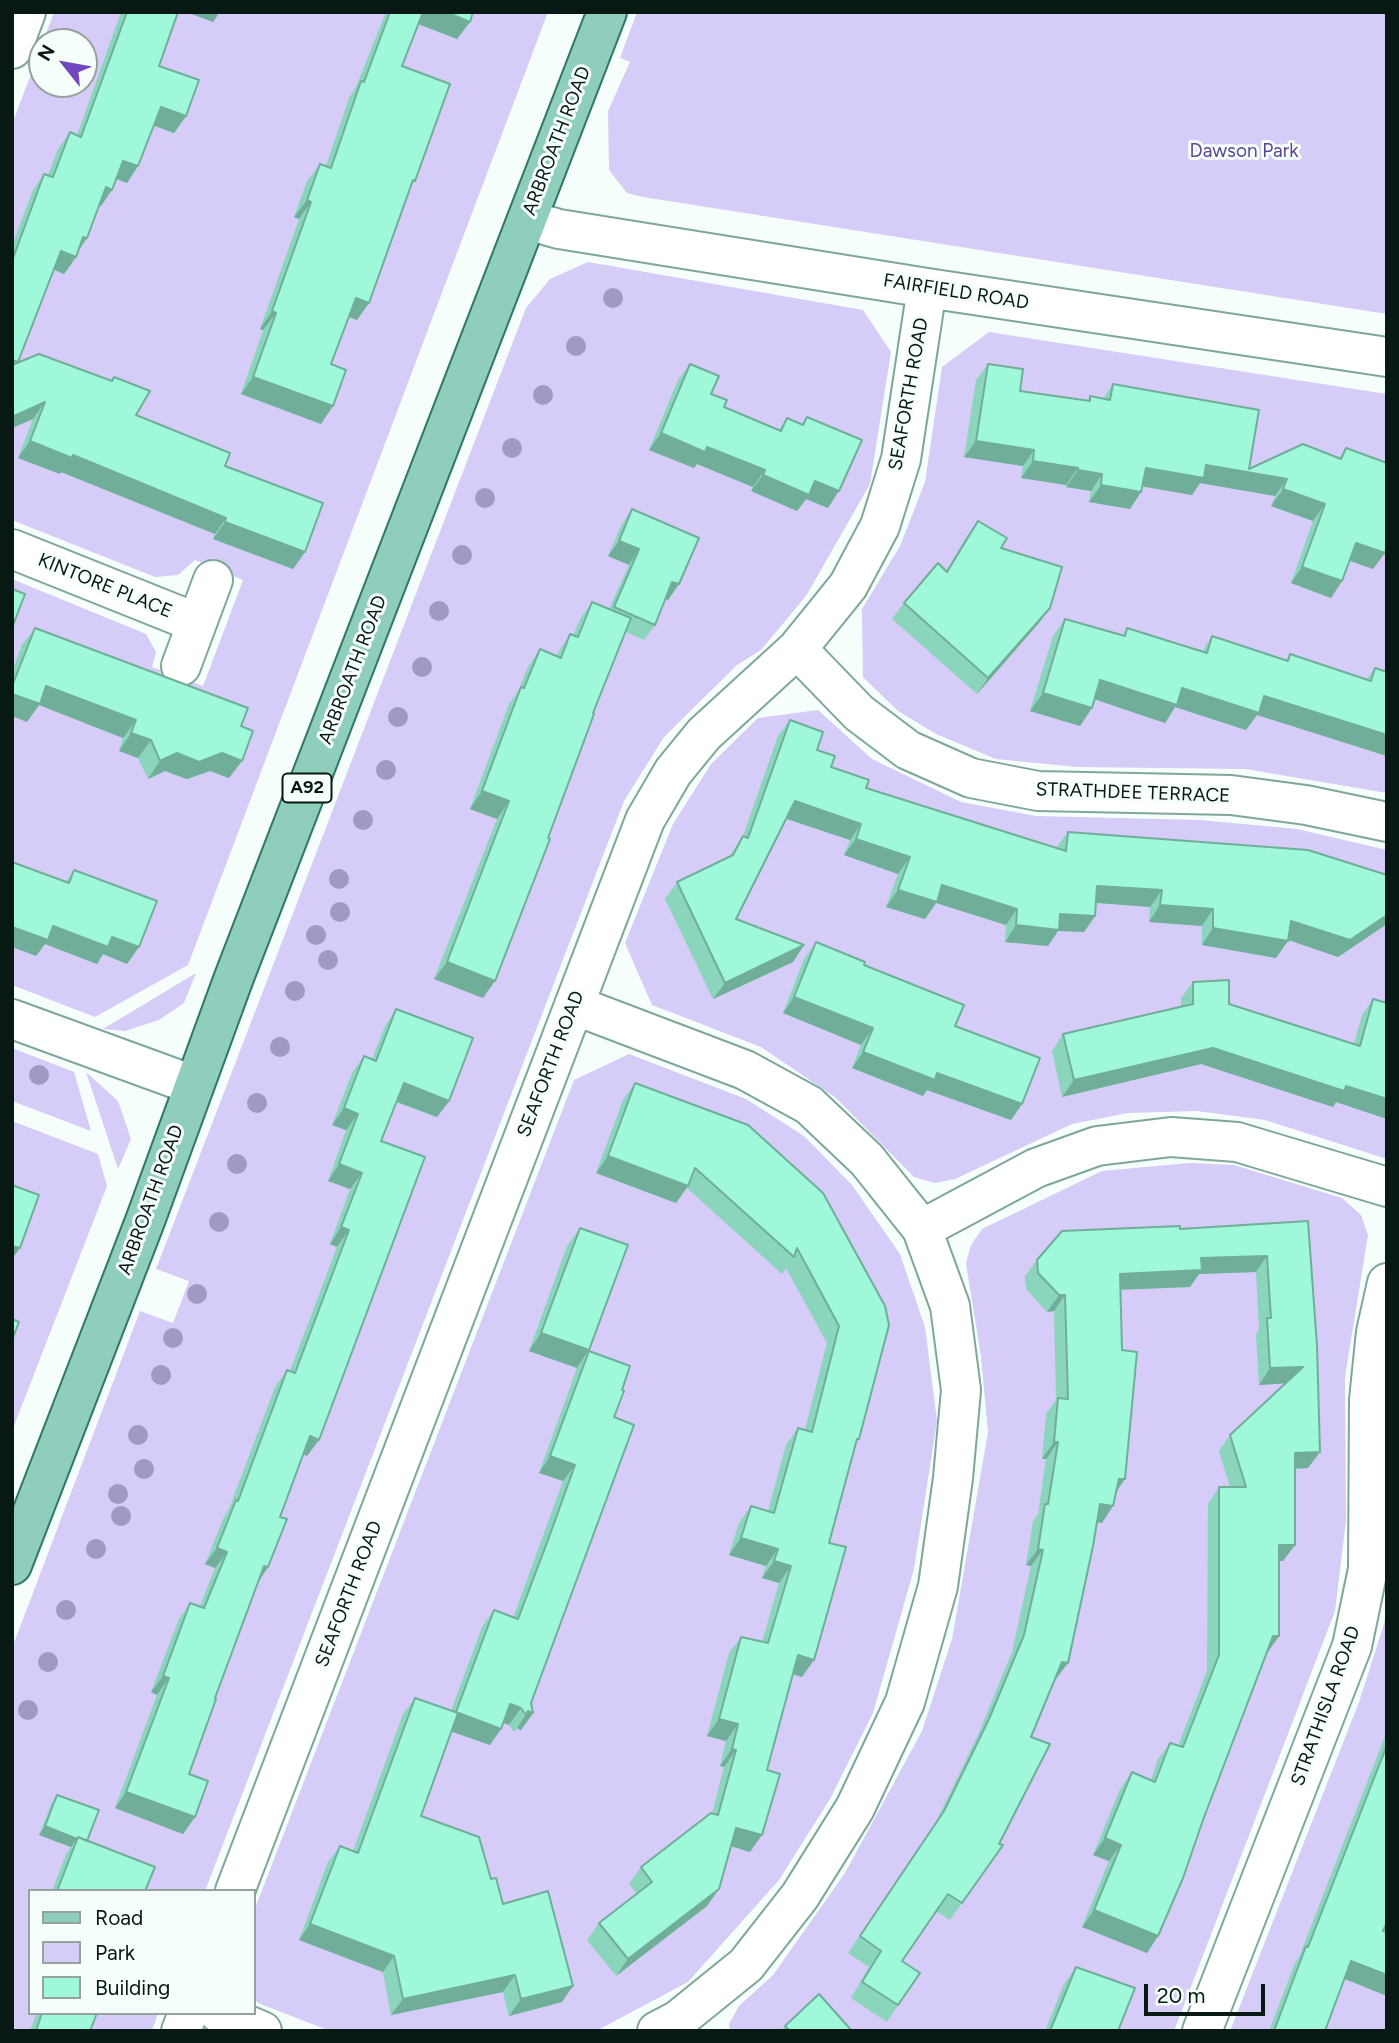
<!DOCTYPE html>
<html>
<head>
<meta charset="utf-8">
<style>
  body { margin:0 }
  #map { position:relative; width:1399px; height:2043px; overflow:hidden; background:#f5fefb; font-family:Figtree,sans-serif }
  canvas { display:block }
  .frame { position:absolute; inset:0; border:14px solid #081813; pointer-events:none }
  .legend { position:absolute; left:28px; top:1889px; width:228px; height:126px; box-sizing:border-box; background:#f5fefb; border:2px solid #96a29e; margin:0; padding:9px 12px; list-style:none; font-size:21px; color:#081813 }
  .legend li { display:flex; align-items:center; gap:14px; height:35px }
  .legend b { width:35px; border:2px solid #96a29e }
  .north { position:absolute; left:28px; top:28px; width:70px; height:70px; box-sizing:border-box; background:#f5fefb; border:2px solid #96a29e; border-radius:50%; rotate:301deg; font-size:19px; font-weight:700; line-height:28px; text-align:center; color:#081813 }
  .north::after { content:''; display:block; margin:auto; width:24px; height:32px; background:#7148c1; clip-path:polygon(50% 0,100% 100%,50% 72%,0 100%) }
  .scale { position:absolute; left:1144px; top:1984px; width:121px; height:32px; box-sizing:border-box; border:4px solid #081813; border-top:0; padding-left:9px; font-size:21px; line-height:24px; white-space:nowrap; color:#081813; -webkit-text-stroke:5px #f5fefb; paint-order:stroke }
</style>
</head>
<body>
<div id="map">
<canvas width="1399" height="2043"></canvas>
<div class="frame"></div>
<ul class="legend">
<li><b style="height:9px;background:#8fcdbc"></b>Road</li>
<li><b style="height:19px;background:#d5ccf7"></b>Park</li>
<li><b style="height:19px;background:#a0f8db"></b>Building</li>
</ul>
<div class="north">N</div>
<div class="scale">20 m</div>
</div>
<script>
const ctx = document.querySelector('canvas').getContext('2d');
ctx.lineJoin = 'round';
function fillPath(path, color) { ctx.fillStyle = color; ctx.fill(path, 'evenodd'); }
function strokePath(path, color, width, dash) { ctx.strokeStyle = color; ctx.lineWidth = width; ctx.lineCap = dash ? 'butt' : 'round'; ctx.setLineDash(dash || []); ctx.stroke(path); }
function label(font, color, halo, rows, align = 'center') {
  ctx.font = font + ' Figtree,sans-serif'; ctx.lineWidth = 6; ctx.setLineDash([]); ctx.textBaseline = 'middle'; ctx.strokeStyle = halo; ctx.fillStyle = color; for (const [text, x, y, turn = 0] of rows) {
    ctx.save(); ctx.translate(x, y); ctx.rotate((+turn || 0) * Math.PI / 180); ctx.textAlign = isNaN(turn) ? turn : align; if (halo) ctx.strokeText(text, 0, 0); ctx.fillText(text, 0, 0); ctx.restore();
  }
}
const green = new Path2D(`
  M54,12H548L188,965L95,1017L12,985V579L146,634L156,652L152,667L203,686L243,580L195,560L178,575L155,577L12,520V124L42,45V84H84V42H43Z
  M637,12H1387V314L643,197L627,193L609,170L608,111L630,62L620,58Z
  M588,262L863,310L891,352L870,484L806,596L761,650L737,665L664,737L624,801L205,1891H30V2013H158L152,2031H12V1648L140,1311L173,1323L189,1281L156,1269L526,308L550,279Z
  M989,332L1387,394V793L1245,769L1077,767L996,759L936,734L898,711L863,677L862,609L900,546L925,482L942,367Z
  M818,710L872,759L961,802L1036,816L1200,820L1297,829L1387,850V1159L1265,1120L1197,1111L1128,1113L1072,1124L955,1179L935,1183L914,1177L836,1098L761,1047L652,1005L625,943L673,824L711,764L758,718Z
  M196,973L184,1003L159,1020L125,1031L103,1029Z
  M12,1048L74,1072L91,1131L12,1101Z
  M629,1054L746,1099L804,1136L852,1185L900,1254L925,1327L937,1421L914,1569L873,1713L830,1799L779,1880L688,1982L596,2031H330L258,2003L254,1998V1911L574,1080Z
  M86,1072L118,1101L131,1139L118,1169Z
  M12,1121L98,1154L107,1186L12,1431Z
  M1189,1163L1234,1165L1342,1198L1361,1215L1368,1235L1345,1377L1346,1520L1335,1611L1174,2031H730L729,2024L739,2006L773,1975L845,1873L922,1731L952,1639L988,1432L981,1357L966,1263L971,1245L982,1229L1102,1171Z
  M1387,1605V2031H1230L1359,1702L1384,1624Z`);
const minor = new Path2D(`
  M12,49L26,12
  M527,220L559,229L927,288L1387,357
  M12,549L197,623
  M797,649L859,713L908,750L971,778L1038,791L1231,795L1306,805L1387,822
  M181,666L213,580
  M574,1005L745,1070L809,1105L867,1160L922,1229L950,1306L961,1390L953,1478L938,1586L905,1702L855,1808L800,1896L746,1965L678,2020L657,2031
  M12,1019L193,1085
  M922,1229L1036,1168L1097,1146L1171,1137L1237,1142L1387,1187
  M235,1891L645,820L673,772L704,734L797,649L848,586L880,526L901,459L927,288
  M219,2013L262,2031
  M181,2031L188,2013
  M1202,2031L1352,1646L1368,1569L1369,1400L1376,1332L1387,1283`);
const major = new Path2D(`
  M12,1565L145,1221L233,980L607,12`);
const trees = [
  [613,298],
  [576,346],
  [543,395],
  [512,448],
  [485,498],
  [462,555],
  [439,611],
  [422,667],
  [398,717],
  [386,770],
  [363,820],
  [339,879],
  [340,912],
  [316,935],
  [328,960],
  [295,991],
  [280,1047],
  [39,1075],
  [257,1103],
  [237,1164],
  [219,1222],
  [197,1294],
  [173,1338],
  [161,1375],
  [138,1435],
  [144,1469],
  [118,1494],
  [121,1516],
  [96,1549],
  [66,1610],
  [48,1662],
  [28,1710]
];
const wall = new Path2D(`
  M121,12H178L159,66L186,116L174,133L154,125L138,166L127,183L116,179L101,206H99L87,238L78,252L76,257L64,274L54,270L17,363L111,381L114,377L136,415L225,466L305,552L293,569L213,539L215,534L61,472L60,474L18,458L33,419L12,428V246L33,190L44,174L48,175L58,149L70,132L77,135Z
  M386,12H473L457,39L418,24L402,66L411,188L357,320L349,317L331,364L321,424L241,394L263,330L260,329L299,219L294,217L307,181L320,164L326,166L349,98L356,87Z
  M690,364L711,394L724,407L779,430L787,418L802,424L807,417L828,508L806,499L797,511L751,491L753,487L697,464L694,468L649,450L678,380Z
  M988,364L1020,391L1087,401L1090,396L1103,399L1113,384L1249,469L1339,458L1346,448L1373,569L1350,561L1342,581L1331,598L1291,583L1313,521L1271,506L1275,496L1200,483L1192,495L1142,486L1141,492L1130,509L1089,502L1091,491L1066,487V485L1021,478L1023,466L964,457L976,380Z
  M632,509L679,584L668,600L665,599L655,625L644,640L626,632L593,713L548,838L483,998L434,979L497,819L470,809L509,704L518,691L528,667L540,649L556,656L570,634L573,636L580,619L592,602L609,609L629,565L608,556L622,524Z
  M978,521L1001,548L1050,608L1038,624L977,694L892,619L904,603L946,571L966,537Z
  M1065,619L1123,635L1127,628L1202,652L1212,636L1286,660L1290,654L1367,679L1375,668L1387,756L1257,715L1246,730L1175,707L1165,723L1094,699L1080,726L1030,711L1053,636Z
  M35,628L241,726L229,778L210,771L187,779L165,771L148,779L138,758L119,751L123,738L39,705L27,722L12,716V672L22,645Z
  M790,720L831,767L866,788L1056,848L1068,832L1387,875V924L1338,957L1288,940L1276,958L1202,945V926L1149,922L1150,907L1096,903L1095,916L1084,932L1058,931L1048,946L1005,942L1006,925L936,903L925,919L886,907L898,874L844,855L850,840L787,819L736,919L804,945L793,962L713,999L665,899L677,882L729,857L743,836L778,736Z
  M74,870L127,964L103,954L97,964L45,944L36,956L66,882Z
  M816,942L864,965L955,1026L1022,1104L1011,1120L927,1090L923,1096L852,1068L861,1045L783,1013L804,959Z
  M1193,982L1229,1004L1354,1044L1362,1015L1373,999L1387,1003V1119L1336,1102L1333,1107L1201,1064L1062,1097L1052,1051L1063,1034L1181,1006V998Z
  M396,1009L449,1101L437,1117L396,1102L381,1141L319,1440L307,1456L303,1454L280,1517L268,1567L258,1582L215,1698L189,1774L195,1817L183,1834L115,1808L157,1695L151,1692L179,1619L190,1603L200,1606L215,1568L205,1564L224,1517L229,1509L275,1387L287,1370L290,1371L337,1247L330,1244L350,1189L328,1181L346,1130L332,1125L352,1073L364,1056L372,1059L385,1026Z
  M635,1083L823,1193L859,1439L856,1444L829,1543L802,1677L793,1674L767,1770L750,1852L731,1846L707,1906L616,1976L587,1940L599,1923L637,1894L629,1884L641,1867L712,1814L724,1767L720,1766L726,1741L707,1736L729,1653L741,1637L762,1642L779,1583L762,1578L766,1566L729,1555L739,1523L751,1506L768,1511L786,1445L798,1428L805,1430L827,1343L786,1268L782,1274L687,1188L676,1203L596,1173L623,1100Z
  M1308,1221L1320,1452L1308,1468L1295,1469V1545L1283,1561H1279L1268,1652L1158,1936L1147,1953L1082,1927L1109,1861L1093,1855L1120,1789L1132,1772L1151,1780L1158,1759L1170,1743L1178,1746L1207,1671L1208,1504L1219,1487H1230L1219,1451L1230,1435L1285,1383L1259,1385L1256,1335L1259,1329L1256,1272L1199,1274L1190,1287L1120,1290L1125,1479L1116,1492L1102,1523L1097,1522L1056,1679H1055L1031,1737L999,1844L1003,1845L950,1920L936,1911L902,1961L898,2005L887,2022L851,1998L869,1967L848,1953L933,1828L978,1735L1012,1652L1031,1566L1026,1565L1033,1521L1038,1514L1046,1459H1042L1046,1414L1056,1400L1054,1311L1047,1312L1026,1289L1025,1276L1037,1260L1180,1229Z
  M580,1228L577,1368L529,1351L567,1246Z
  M589,1351L622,1390L614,1417L531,1703L533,1713L521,1730L517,1728L514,1732L509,1725L503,1723L490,1745L452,1731L421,1816L491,1879L503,1904L562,2002L509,2016L503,1992L391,2015L383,1972L299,1940L328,1862L340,1846L353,1851L403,1714L415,1698L451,1711L482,1627L494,1610L513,1618L563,1481L539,1473L577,1368Z
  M1387,1731V1922L1383,1931L1387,1932V1996L1345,1979L1325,2031H1269L1295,1963L1299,1957Z
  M57,1795L87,1841L145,1891H52L66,1854L71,1847L39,1835L51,1804Z
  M1076,1967L1118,2031H1045L1064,1984Z
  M37,2013H97L90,2031H30Z
  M785,2026L852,2031H781Z`);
const shadedWall = new Path2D(`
  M186,12H220L213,22Z
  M407,12H446L470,22L457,39L403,18Z
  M161,107L186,116L174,133L149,124Z
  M123,161L138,166L127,183L112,177Z
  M106,187L112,190L101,206L94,204Z
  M307,200L311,202L299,219L294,217Z
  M83,237L87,238L75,255Z
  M61,251L76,257L64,274L50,268Z
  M356,298L369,303L357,320L344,315Z
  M272,311L276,313L263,330L260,329Z
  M253,377L333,406L321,424L241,394Z
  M45,402L33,419L12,428V417Z
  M661,433L707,447L765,470L753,487L697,464L694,468L649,450Z
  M30,441L73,455L226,518L215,534L61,472L60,474L18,458Z
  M976,441L1034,450L1023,466L964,457Z
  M1033,461L1078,468L1066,485L1021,478Z
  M1206,465L1287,479L1275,496L1200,483L1192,495L1134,485L1146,468Z
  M1078,470L1102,474L1091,491L1066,487Z
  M763,475L815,481L839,491L828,508L806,499L797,511L751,491Z
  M1101,485L1141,492L1130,509L1089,502Z
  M1283,489L1325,504L1313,521L1271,506Z
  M225,522L305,552L293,569L213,539Z
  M619,541L639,549L629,565L608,556Z
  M1356,543L1385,553L1373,569L1345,559Z
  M1302,567L1342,581L1331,598L1291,583Z
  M672,582L679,584L668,600L662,597Z
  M1050,608L1038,624L977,694L988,678Z
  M1100,680L1264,696L1387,735V756L1257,715L1246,730L1175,707L1165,723L1088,697Z
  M46,686L136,720L123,738L39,705L27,722L12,716V694Z
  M1043,693L1092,708L1080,726L1030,711Z
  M131,733L151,740L138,758L119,751Z
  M177,753H222L242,761L229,778L210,771L187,779L165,771L148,779L160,761Z
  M482,791L509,801L497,819L470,809Z
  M795,801L861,824L850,840L784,818Z
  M856,839L910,857L898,874L844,855Z
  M942,885L1017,909L1006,925L936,903L925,919L886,907L898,890Z
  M1097,886L1162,890L1150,907L1086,902Z
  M1160,905L1213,909L1202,926L1149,922Z
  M1060,914L1095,916L1084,932L1058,931L1048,946L1005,942L1016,925Z
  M1387,915V924L1338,957L1280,937L1291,921Z
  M53,926L112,937L139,947L127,964L103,954L97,964L45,944L36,956L12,947V927Z
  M1213,928L1288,941L1276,958L1202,945Z
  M804,945L793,962L713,999L725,983Z
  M447,962L495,981L483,998L434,979Z
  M794,997L873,1028L861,1045L783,1013Z
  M1213,1048L1346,1086L1387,1099V1119L1336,1102L1333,1107L1201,1064L1062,1097L1074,1080Z
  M863,1052L937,1073L1022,1104L1011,1120L927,1090L923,1096L852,1068Z
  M404,1083L449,1101L437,1117L392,1100Z
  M344,1108L358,1114L346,1130L332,1125Z
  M608,1156L688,1186L676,1203L596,1173Z
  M339,1164L362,1173L350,1189L328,1181Z
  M341,1227L349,1230L337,1247L330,1244Z
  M12,1246L20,1248L12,1259Z
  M1267,1256L1256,1272L1199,1274L1190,1287L1108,1290L1120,1274L1201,1258Z
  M1059,1295H1065L1054,1311L1047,1312Z
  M541,1333L589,1350L577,1368L529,1351Z
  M1303,1367L1292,1383L1259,1385L1270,1368Z
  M310,1436L319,1440L307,1456L298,1452Z
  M1054,1442H1058L1046,1459H1042Z
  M1320,1452L1308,1468L1283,1469L1295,1453Z
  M550,1456L575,1465L563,1481L539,1473Z
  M1119,1479H1125L1113,1496Z
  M1100,1504L1113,1506L1102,1523L1088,1521Z
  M741,1538L778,1549L766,1566L729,1555Z
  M1279,1545H1295L1283,1561H1267Z
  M217,1548L227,1552L215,1568L205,1564Z
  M1038,1549L1043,1550L1031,1566L1026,1565Z
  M774,1561L791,1566L779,1583L762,1578Z
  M264,1566L268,1567L257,1584Z
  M1273,1636H1279L1268,1652H1262Z
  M798,1655L814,1660L802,1677L786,1672Z
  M1062,1662L1068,1663L1056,1679L1051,1678Z
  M163,1676L169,1678L157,1695L151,1692Z
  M510,1704L521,1708L509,1725L499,1721Z
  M528,1711L533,1713L521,1730L517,1728Z
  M456,1712L501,1729L490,1745L444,1729Z
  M719,1719L738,1724L726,1741L707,1736Z
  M732,1749L736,1750L724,1767L720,1766Z
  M126,1792L195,1817L183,1834L115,1808Z
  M45,1826L77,1838L71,1847L39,1835Z
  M736,1828L762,1835L750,1852L724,1844Z
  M1105,1838L1121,1845L1109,1861L1093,1855Z
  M719,1889L707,1906L616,1976L628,1959Z
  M1094,1910L1158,1936L1147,1953L1082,1927Z
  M310,1924L394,1956L383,1972L299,1940Z
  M1351,1961L1387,1975V1996L1340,1977Z
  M515,1975L503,1992L391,2015L403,1999Z
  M573,1986L562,2002L509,2016L521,1999Z`);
const building = new Path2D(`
  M127,12H178L159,66L199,80L186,116L161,107L138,166L123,161L112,190L106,187L87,238L83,237L76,257L61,251L18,362L12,360V261L44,174L53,177L70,132L81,137Z
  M390,12H423L402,66L450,84L415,181L413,180L369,303L356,298L331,364L346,370L333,406L253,377L276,313L272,311L311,202L307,200L320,164L331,168L361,81L364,82Z
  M446,12H473L470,22Z
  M39,354L112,381L114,377L150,391L136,415L230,453L225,466L323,503L305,552L225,522L226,518L73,455L72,458L30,441L45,402L12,417V365Z
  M690,364L719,376L711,394L727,400L724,407L781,431L787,418L803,425L807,417L862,440L839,491L815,481L809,495L763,475L765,470L707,447L705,452L661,433Z
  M988,364L1023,369L1020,391L1090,401V396L1110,400L1113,384L1259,410L1249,469L1303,444L1341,459L1346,448L1387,463V547L1385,553L1356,543L1342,581L1302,567L1325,504L1283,489L1287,479L1206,465L1204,478L1146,468L1141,492L1101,485L1102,474L1078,470V468L1033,461L1034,450L976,441Z
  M632,509L699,538L679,584L672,582L655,625L614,607L639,549L619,541Z
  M978,521L1007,538L1001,548L1062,567L1050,608L988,678L904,603L938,563L947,572Z
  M12,589L25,594L12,628Z
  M592,602L631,618L593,713L594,714L548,838L550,839L495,981L447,962L509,801L482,791L521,687L524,688L540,649L561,658L570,634L578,637Z
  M1065,619L1125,636L1127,628L1207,653L1212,636L1288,661L1290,654L1371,681L1375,668L1387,672V735L1264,696L1259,713L1182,688L1177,705L1100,680L1092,708L1043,693Z
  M35,628L248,708L241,726L253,731L242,761L222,753L199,762L177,753L160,761L151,740L131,733L136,720L46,686L40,704L12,694V686Z
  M790,720L823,732L817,750L835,756L831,767L869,780L866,788L1066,851L1068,832L1308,850L1387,875V915L1350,940L1291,921L1288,941L1213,928V909L1160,905L1162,890L1097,886L1095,916L1060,914L1059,930L1016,925L1017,909L942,885L937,902L898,890L910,857L856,839L861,824L795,801L736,919L804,945L725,983L677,882L733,855L743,836L748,838Z
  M12,862L69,883L74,870L157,901L139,947L112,937L108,947L53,926L48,940L12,927Z
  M816,942L865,962L864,965L964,1005L955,1026L1040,1058L1022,1104L937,1073L935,1080L863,1052L873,1028L794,997Z
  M1229,980V1004L1360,1046L1373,999L1387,1003V1099L1346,1086L1344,1091L1213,1048L1074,1080L1063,1034L1193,1004V982Z
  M396,1009L473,1038L449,1101L404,1083L381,1141L425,1157L319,1440L310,1436L280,1517L287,1519L268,1567L264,1566L215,1698L216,1699L189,1774L208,1781L195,1817L126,1792L169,1678L163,1676L190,1603L204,1608L227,1552L217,1548L236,1500L238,1501L287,1370L295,1373L349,1230L341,1227L362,1173L339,1164L358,1114L344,1108L364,1056L376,1061Z
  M635,1083L748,1125L823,1193L885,1306L889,1325L859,1439H857L829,1543L846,1547L814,1660L798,1655L767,1770L780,1774L762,1835L736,1828L719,1889L628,1959L599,1923L652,1882L641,1867L711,1813L718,1815L736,1750L732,1749L738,1724L719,1719L741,1637L768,1643L791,1566L774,1561L778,1549L741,1538L751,1506L774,1513L798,1428L812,1432L839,1326L797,1248L794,1257L695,1168L688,1186L608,1156Z
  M12,1185L39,1195L20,1248L12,1246Z
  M1308,1221L1317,1346L1320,1452L1295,1453V1545H1279V1636H1273L1203,1820L1183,1878L1158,1936L1094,1910L1121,1845L1105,1838L1132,1772L1155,1782L1170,1743L1183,1747L1219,1655V1487H1246L1230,1435L1303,1367L1270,1368L1267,1318H1271L1267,1256L1201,1258L1202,1270L1120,1274L1122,1350L1137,1352L1125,1479H1119L1113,1506L1100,1504L1093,1546L1068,1663L1062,1662L1031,1737L1050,1744L999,1844L1003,1845L962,1903L948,1894L902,1961L920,1973L898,2005L862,1982L881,1951L860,1936L944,1811L989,1719L1024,1635L1043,1550L1038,1549L1045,1504H1048L1058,1442H1054L1058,1398L1068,1399L1065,1295H1059L1038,1273L1037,1260L1062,1231L1180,1226V1229Z
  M580,1228L628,1245L589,1350L541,1333Z
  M12,1319L19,1322L12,1340Z
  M589,1351L630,1366L622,1390L624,1391L614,1417L634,1425L531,1703L533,1713L528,1711L526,1715L521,1708L510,1704L501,1729L456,1712L494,1610L518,1619L548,1540L575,1465L550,1456Z
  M415,1698L458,1713L421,1816L479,1837L491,1879L496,1878L503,1904L548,1891L573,1986L521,1999L515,1975L403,1999L394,1956L310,1924L340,1846L358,1853Z
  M1387,1745V1922L1383,1931L1387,1932V1975L1351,1961L1325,2031H1274L1306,1946L1308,1947Z
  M57,1795L99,1810L87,1841L78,1837L77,1839L45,1826Z
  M78,1837L155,1867L145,1891H57Z
  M1076,1967L1135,1988L1118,2031H1050Z
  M819,1994L852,2031H790L785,2026Z
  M42,2013H97L90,2031H36Z`);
const shields = [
  [307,788,49]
];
const shieldNames = [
  ["A92",307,788]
];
const streetNames = [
  ["ARBROATH ROAD",557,141,-69],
  ["FAIRFIELD ROAD",956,292,9],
  ["SEAFORTH ROAD",909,394,-80],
  ["KINTORE PLACE",105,586,22],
  ["ARBROATH ROAD",353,670,-69],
  ["STRATHDEE TERRACE",1133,793,2],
  ["SEAFORTH ROAD",551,1064,-69],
  ["ARBROATH ROAD",151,1200,-70],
  ["SEAFORTH ROAD",349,1594,-69],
  ["STRATHISLA ROAD",1326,1706,-70]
];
const parkNames = [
  ["Dawson Park",1244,151]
];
fillPath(green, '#d5ccf7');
strokePath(minor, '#7fa799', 42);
strokePath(major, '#2f7864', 42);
strokePath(minor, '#fff', 38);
strokePath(major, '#8fcdbc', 38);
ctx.fillStyle = '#a199c3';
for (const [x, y] of trees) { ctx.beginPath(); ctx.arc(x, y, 10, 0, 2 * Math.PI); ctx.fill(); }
fillPath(wall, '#8ad5bc');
fillPath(shadedWall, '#70ae99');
fillPath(building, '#a0f8db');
strokePath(building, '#70ae99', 2);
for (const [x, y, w] of shields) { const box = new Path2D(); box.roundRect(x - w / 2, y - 14.5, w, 29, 5); ctx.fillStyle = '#f5fefb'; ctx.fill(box); strokePath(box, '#081813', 2); }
label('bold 18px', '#081813', null, shieldNames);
label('19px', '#081813', '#f5fefb', streetNames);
label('19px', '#5d4695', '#f5fefb', parkNames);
</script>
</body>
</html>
